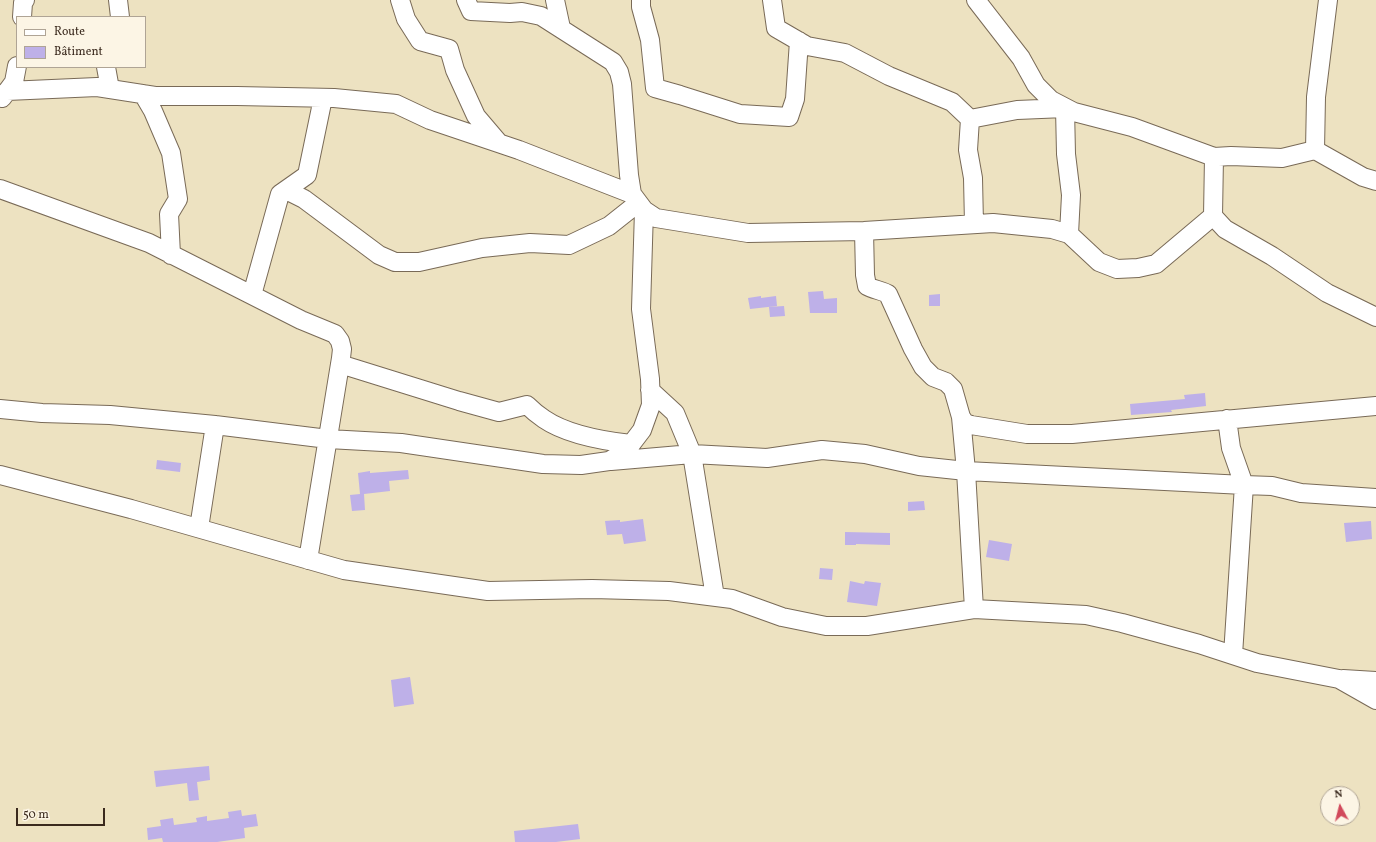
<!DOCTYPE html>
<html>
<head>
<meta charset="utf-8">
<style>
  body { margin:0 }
  #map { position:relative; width:1376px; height:842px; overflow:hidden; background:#ede2c1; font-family:Vollkorn,serif }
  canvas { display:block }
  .legend { position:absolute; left:16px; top:16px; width:130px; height:52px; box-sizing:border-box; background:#fcf5e5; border:1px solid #afa495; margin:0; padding:5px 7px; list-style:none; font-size:12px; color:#3b2a1e }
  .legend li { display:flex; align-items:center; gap:8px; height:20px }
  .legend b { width:20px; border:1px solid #afa495 }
  .north { position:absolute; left:1320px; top:786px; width:40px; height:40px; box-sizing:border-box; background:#fcf5e5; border:1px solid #afa495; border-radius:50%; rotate:353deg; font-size:11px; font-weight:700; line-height:16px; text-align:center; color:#3b2a1e }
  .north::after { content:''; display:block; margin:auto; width:14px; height:18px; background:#d1495b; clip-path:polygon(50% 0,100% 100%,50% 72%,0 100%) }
  .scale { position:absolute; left:16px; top:808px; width:89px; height:18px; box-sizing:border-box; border:2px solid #3b2a1e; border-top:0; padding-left:5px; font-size:12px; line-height:14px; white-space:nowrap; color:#3b2a1e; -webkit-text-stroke:3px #fcf5e5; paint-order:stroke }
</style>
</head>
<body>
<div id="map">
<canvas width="1376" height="842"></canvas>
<ul class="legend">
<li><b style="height:5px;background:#fff"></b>Route</li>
<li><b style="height:11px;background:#beb0e8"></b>Bâtiment</li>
</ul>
<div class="north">N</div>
<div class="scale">50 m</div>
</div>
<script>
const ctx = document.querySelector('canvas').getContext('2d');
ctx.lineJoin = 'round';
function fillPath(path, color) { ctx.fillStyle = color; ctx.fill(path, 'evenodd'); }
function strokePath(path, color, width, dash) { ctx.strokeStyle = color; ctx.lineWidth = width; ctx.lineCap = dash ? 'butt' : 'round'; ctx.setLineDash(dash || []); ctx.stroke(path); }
const building = new Path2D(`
  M823,291L824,299L837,298V313H810L808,292Z
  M940,294V306H929V295Z
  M761,296V298L776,296L777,306L750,309L748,298Z
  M784,306L785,316L770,317L769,307Z
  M1205,393L1206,406L1171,410L1172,412L1131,415L1130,404L1185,399L1184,395Z
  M157,460L181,463L180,472L156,469Z
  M408,470L409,479L389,481L390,491L364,494L365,510L352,511L350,495L360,494L358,473L370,471V473Z
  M924,501L925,510L908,511V502Z
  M643,519L646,541L624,544L622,534L607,535L605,521L620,520V522Z
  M1371,521L1372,539L1346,542L1344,523Z
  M845,532L890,533V545L856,544V545H845Z
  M989,540L1012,544L1009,561L986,557Z
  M820,568L833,569L832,580L819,579Z
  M850,581L864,584L865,581L881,583L877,606L847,602Z
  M410,677L414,704L394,707L391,680Z
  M209,766L210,780L197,782L199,800L189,801L187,783L156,787L154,771Z
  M241,810L242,816L256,814L258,826L244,828L245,838L217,842H163L162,838L148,840L147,828L161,826L160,820L173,818L174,825L197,822L196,818L207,816V821L229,818L228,812Z
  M578,824L580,839L556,842H515L514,831Z`);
const minor = new Path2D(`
  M118,0L120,17
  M400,0L406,19L420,41L449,49L455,70L476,116L499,143
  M466,0L471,11L510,13L522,12L541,16L613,62L619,72L622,84L629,175L632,194L644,210L656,218L748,233L864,231L993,223L1052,229L1069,234L1099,262L1117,269L1138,268L1156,264L1213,216
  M555,0L561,28
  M641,0V7L650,40L655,88L680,95L740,114L789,117L795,99L799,41
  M772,0L776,28L807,46L845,53L889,76L952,102L970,119L1017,110L1065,108L1066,154L1071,195L1069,234
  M976,0L1021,58L1036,85L1051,100L1074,112L1132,127L1214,157L1231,156L1282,158L1315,150L1363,177L1376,181
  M22,17L23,3L25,0
  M106,67L110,89
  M7,91L97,87L155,96H237L334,98L396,104L430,120L519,150L632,194
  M143,94L153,111L171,153L178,199L169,214L171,255
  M2,98L14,82L17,66
  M970,119L968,150L973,178L974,224
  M1315,150L1316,97L1328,0
  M1214,157L1213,216L1225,229L1272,256L1327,293L1376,317
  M0,189L149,243L301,320L335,334L340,341L342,349L341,358L308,560
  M286,190L304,199L379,255L395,262H419L482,248L530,243L569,245L609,226L638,203
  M864,231L865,275L867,286C874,290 881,290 888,294L913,349L923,367L933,377L946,382L953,389L961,417L965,423L971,425L1027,434H1072L1376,406
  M252,295L280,194L307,175L323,98
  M340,364L459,401L499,412L527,405C532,410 538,415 544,419C566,434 604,441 631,444
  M650,390L675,413L692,454L715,597
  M0,409L42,413L110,415L215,425L328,439L401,443L543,464L581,465L609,461L626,451L642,430L651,405L650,379L641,309L644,210
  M961,417L966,471L974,609
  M1227,419L1231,448L1244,485L1272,486L1301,493L1376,498
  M611,461L692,454L767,458L822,450L865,454L919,466L966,471L1244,485L1233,655
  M0,475L131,509L344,570L488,591L592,589L669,591L732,599L782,617L826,626H867L974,609L1086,615L1122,623L1199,644L1257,663L1339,679L1376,700
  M199,528L215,425
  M1343,679L1376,681`);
fillPath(building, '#beb0e8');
strokePath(minor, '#796a57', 20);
strokePath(minor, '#fff', 18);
</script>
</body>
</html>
